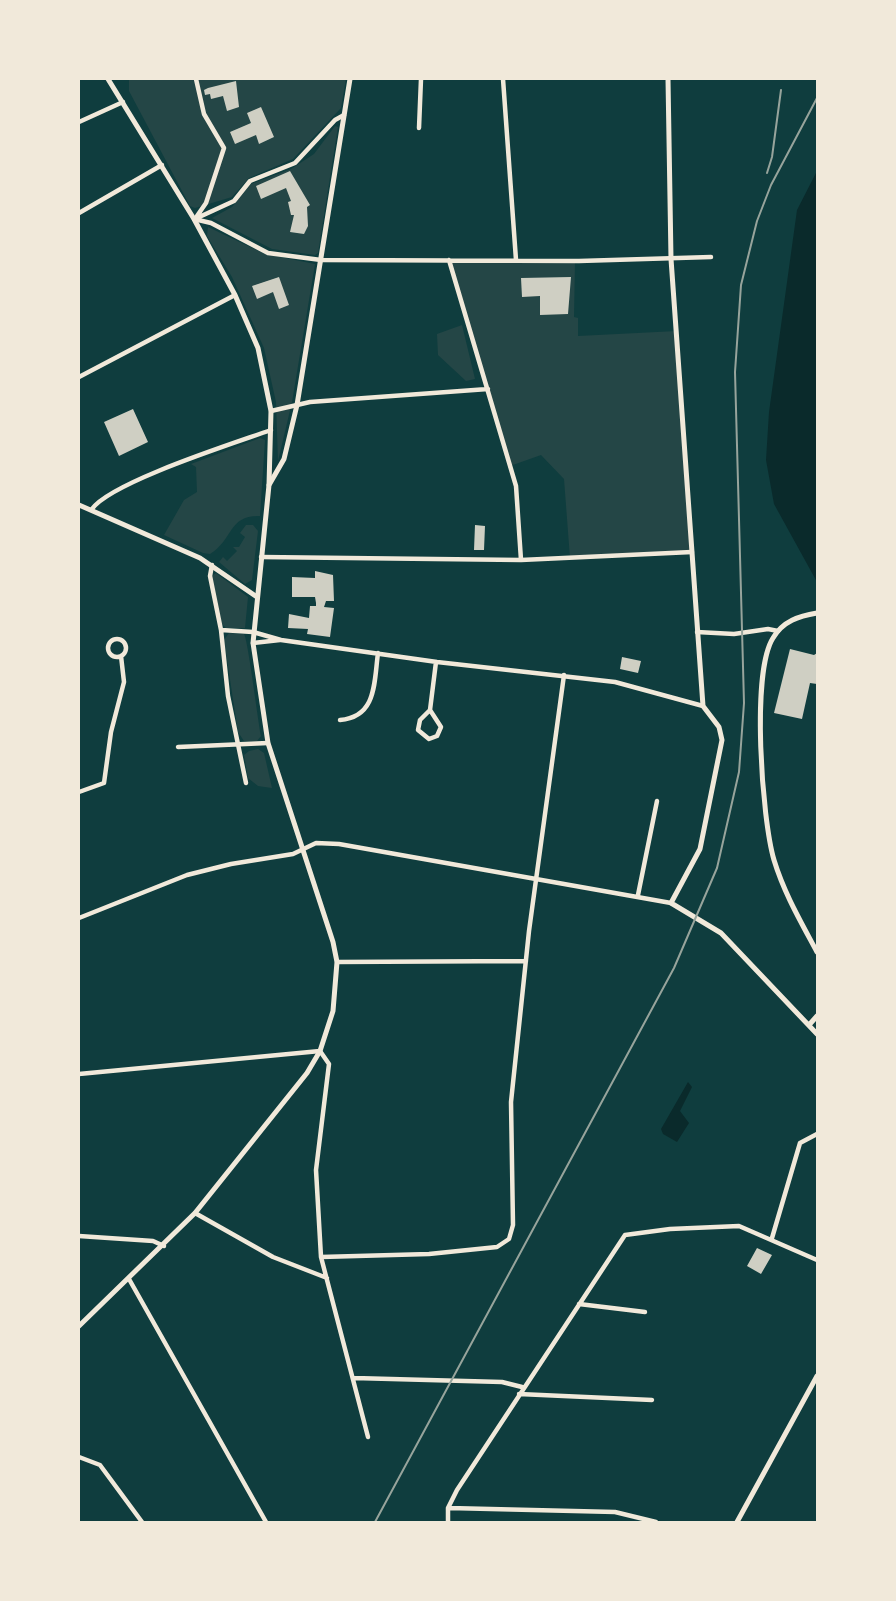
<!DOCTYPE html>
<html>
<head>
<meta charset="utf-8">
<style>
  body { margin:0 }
  #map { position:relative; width:896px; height:1601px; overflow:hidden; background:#0f3d3e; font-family:Lato,sans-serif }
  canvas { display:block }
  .frame { position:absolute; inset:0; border:80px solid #f1e9da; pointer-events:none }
</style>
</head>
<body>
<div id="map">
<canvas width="896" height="1601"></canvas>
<div class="frame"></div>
</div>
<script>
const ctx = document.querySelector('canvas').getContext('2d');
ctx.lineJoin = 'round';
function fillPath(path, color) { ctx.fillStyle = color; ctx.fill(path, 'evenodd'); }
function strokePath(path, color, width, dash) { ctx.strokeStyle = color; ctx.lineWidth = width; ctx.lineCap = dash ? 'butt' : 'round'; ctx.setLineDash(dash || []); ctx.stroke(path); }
const green = new Path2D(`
  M129,79H346L341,108L293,159L249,178L232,197L195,208L190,206L129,91Z
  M335,126L338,127L318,253L315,255L272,249L212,218L232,207L251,184L291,169L314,154Z
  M208,227L265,254L315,264L292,402L278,461L276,402L264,348L232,277L207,236Z
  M449,260L575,261L574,317L578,318V336L677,331L693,552L570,558L564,479L541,455L510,466Z
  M462,325L475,379L466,381L438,355L437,334Z
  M260,438L265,440L260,516C228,515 234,539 210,554L203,553L164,535L184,500L197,492L196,467L191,464Z
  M246,525H253L258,531L252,580L245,584L219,562L223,557L227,561L237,551L233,547H239L245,537L240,533Z
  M216,573L248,597L245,628H226L222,624L212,576Z
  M229,633L244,634C248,640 258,721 261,736L257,741H244L238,732L224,640Z
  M258,749L264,753L272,788L258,786L248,778L244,755L249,751Z`);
const water = new Path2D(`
  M817,171V582L774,504L766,460L769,412L797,210Z
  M688,1082L692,1087L680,1111L689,1123L677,1142L663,1134L661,1129Z`);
const building = new Path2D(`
  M236,81L239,107L227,111L223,96L211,99L210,94L205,95L204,90L208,88Z
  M261,107L274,137L259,144L256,135L235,144L230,132L251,123L247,113Z
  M290,171L310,205L307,207L308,226L304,234L290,232L294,215H291L288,202L291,201L286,188L261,199L256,186Z
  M279,277L289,305L279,309L273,292L257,299L252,286Z
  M571,277L568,314L540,315V296L522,297L521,278Z
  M133,409L148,442L119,456L104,422Z
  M475,525L485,526L484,550H474Z
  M315,571L333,575L334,601H326L324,607L334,608L330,637L307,634L308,629L288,628L289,614L309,618L310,606H316V603L315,597H292V577L315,578Z
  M790,649L814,655L817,653V684L810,683L802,719L774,713Z
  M622,657L641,661L638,673L620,669Z
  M757,1248L772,1255L761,1274L747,1266Z`);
const minor = new Path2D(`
  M196,79L204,114L224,148L206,203L197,216
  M503,79L516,260
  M79,122L123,102
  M419,128L421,79
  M79,213L162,165
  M197,218L234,201L250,181L295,163L335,120L344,115
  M194,219L211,223L268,253L321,260L579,261L711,257
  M449,260L516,486L521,560
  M79,377L235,295
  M271,411L310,402L488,389
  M92,509C111,482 235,443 271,430
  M261,557L521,560L692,552
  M212,565L210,576L221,630L228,696L246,783
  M221,630L253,632L281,640L437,662L615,682L703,706
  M697,632L734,634L768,629L778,631
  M108 648a9 9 0 1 1 18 0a9 9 0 1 1-18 0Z
  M253,643L280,640
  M430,710L420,720L418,730L429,739L437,736L441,727L430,710L436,662
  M340,720C377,717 374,682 378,653
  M178,747L268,743
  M79,792L104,783L111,732L124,682L121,656
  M638,895L657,801
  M79,918L187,875L231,864L293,854L316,843L339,844L671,903
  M337,962L526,961
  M79,1074L320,1051L329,1064L316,1170L321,1257L368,1437
  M195,1213L273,1257L327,1278
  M79,1236L153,1241L164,1246
  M772,1238L800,1143L817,1134
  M321,1257L429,1254L497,1247L509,1239L513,1225L511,1102L529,931L564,675
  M129,1279L266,1522
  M579,1304L645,1312
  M354,1378L502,1382L522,1387
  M519,1394L652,1400
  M79,1457L100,1465L142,1522
  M449,1508L615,1512L656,1522
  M448,1522V1508L457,1490L625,1235L670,1229L739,1226L817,1260`);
const tertiary = new Path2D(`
  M108,79L194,219L235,295L258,348L271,411L269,485
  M668,79L671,259L703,706L719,727L722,740L700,849L671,903L721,933L817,1034
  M79,505L200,558L257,597
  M817,613C799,616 783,621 773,638C751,673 762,819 774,860C784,893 801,922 817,952
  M809,1025L817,1016
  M737,1522L817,1376`);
const secondary = new Path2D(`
  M79,1326L195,1213L307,1073L320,1051L333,1011L337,962L333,942L268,743L253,643L269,485L284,459L297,405L350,79`);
const rail = new Path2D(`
  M767,173L772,157L781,90
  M375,1522L674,968L717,868L739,772L744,703L735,372L741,285L757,221L771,185L817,98`);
fillPath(green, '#244646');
fillPath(water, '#0a2a2b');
fillPath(building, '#cfcfc3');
strokePath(minor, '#f1e9da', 4.5);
strokePath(tertiary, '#f1e9da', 5);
strokePath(secondary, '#f1e9da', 5);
strokePath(rail, '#97a49c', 2);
</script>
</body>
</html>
